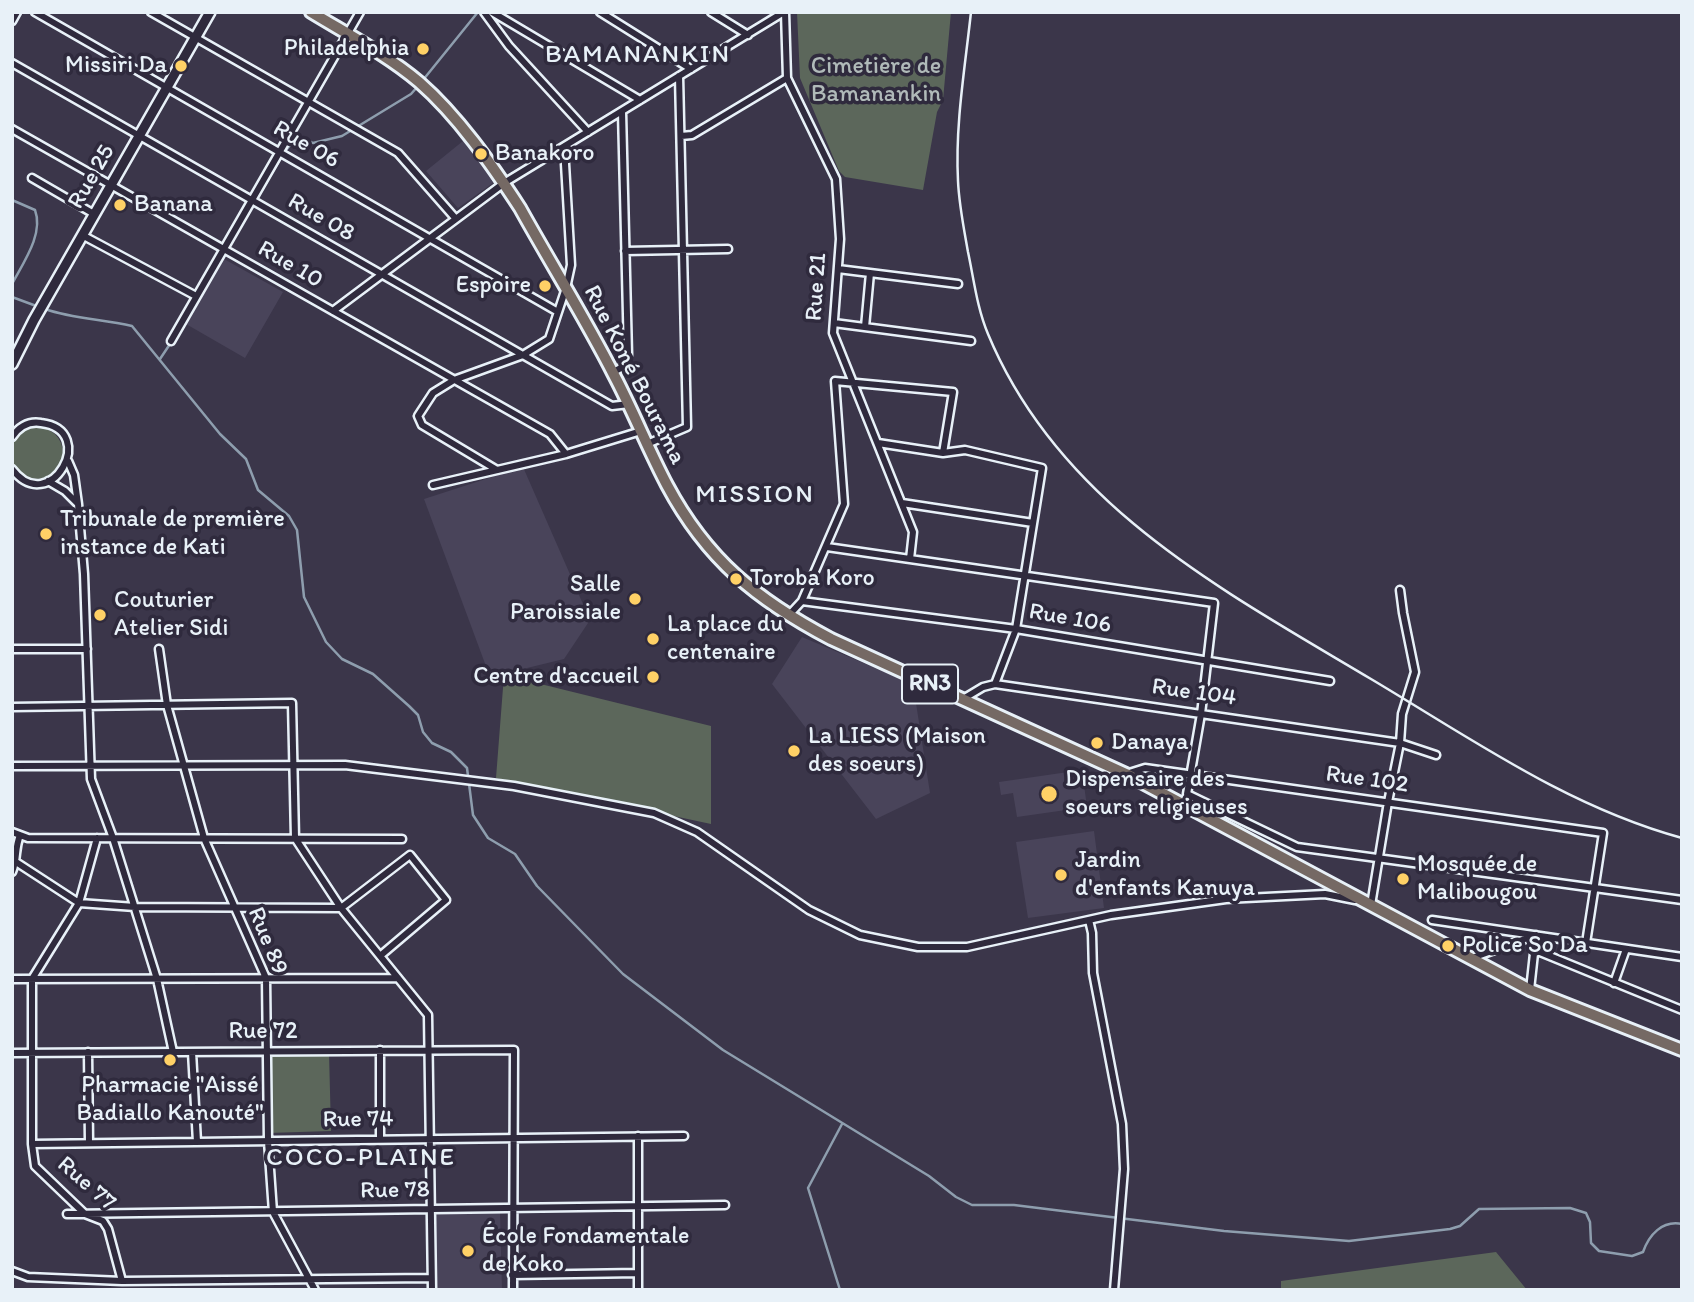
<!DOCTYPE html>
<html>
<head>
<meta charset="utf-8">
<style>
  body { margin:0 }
  #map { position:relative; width:1694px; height:1302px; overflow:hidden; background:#3b364a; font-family:Itim,sans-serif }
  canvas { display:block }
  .frame { position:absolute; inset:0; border:14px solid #e8f1f8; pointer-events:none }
</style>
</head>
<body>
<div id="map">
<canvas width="1694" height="1302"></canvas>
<div class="frame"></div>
</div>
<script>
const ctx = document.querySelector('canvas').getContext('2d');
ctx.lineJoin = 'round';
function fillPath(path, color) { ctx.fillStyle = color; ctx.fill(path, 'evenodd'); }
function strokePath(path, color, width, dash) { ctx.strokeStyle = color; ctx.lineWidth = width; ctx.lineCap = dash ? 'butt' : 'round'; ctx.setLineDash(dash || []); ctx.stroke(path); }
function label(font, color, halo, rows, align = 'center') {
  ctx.font = font + ' Itim,sans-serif'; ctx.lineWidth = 7; ctx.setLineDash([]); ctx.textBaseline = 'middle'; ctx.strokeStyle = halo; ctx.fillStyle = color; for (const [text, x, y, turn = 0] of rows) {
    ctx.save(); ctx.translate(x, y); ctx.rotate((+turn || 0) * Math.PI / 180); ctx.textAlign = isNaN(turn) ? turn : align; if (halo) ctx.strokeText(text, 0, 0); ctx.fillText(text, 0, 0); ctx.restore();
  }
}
const built = new Path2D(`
  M463,141L478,157L493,183L458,208L426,171Z
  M224,259L283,292L245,358L186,324Z
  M523,467L590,620L564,659L490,677L424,499Z
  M802,637L913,684L930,793L876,819L772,684Z
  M1082,770L1087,807L1017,817L1013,793L1001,795L999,782Z
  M1094,831L1104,908L1028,918L1016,842Z
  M434,1213H500L502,1290H435Z`);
const green = new Path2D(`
  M797,12H951L943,100L937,112L923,190L845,177L839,171L800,78Z
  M11 453a26 26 0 1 1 52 0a26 26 0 1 1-52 0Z
  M504,675L711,726V824L496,778Z
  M329,1052L331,1131L268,1133L265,1054Z
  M1496,1252L1527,1290H1281V1281Z`);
const stream = new Path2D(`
  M423,80L478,12
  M12,200L35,210C44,234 23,263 12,284
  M12,297L39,307
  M194,306L283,154L298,135L313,143L342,136L411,94L419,85
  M45,309C73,319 103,319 132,326L220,434L246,459L258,490L289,516L297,530L304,597L326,642L342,659L373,674L409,706L418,715L423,732L432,743L451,752L467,768L473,815L488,838L515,854L537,886L623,974L723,1050L929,1176L956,1197L972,1205H1014L1224,1231L1349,1241L1450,1229L1460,1226L1479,1209L1570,1208L1586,1213L1590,1222L1591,1243L1599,1251L1632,1256L1643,1252C1649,1235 1662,1220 1682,1224
  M160,359L172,341
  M840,1290L808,1188L842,1124`);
const street = new Path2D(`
  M35,12L558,312
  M151,12L398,153L456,219
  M484,12L509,46L588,132
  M492,12L640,100
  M600,12L691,69
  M711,12L748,35
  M785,12L787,78L836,179L840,239L833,333L913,532L910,559
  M12,21L17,12
  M12,63L612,406L629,404
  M12,129L550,434L566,454
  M681,136L692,135L787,78
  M32,178L94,214
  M82,235L196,296
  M625,251L728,249
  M838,269L958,284
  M333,311L504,183L784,12
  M834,323L971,341
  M865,327L870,273
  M171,341L360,12
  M613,372L623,367L628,355L622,112
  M12,437C19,427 29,421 41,423C100,430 50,519 12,469
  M878,443L943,453L965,450L1042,468L1016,629L995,684
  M647,444L687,427L679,76
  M497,470L422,425L418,416L433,393L454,380L523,355L549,339L566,288L571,265L564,147
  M48,481L65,491L78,504L74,475L68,461
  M433,485L566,454L641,431
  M902,503L1033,523
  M78,504L84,574L91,779L113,838L157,979L173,1052
  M827,547L1214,603L1201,714L1187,794L1297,847L1682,900
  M802,601L1016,629L1330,681
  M789,615L802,601L844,504L835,381L953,392L943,453
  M12,649H87
  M159,649L167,705L204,838L266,978L268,1141L273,1212L315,1290
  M963,699L983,687L995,684L1400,743L1436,755
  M12,707L292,703L295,838L341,908L428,1015L432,1290
  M12,766L345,765L514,786L654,813L697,832L809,910L860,935L918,947H967L1111,915L1226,899L1325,894L1355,900
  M1126,774L1145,768L1603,833L1586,943
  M12,832L28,838L402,839
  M97,838L79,903L32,979V1144L35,1166L85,1214L103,1221L108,1229L122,1281
  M16,862L79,903L135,907L341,908L410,855L446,900L380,956
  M12,872C18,857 14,851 20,835
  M1369,904L1371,905L1388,802L1400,743L1402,714L1415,672L1403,613L1400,590
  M1089,920L1092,933L1093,973L1122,1124L1124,1169L1114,1290
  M1432,920L1682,957
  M1535,950L1682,1010
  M1472,958L1536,935L1530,990
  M12,979L398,978
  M1614,983L1626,949
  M380,1050V1139
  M88,1052L89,1143
  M192,1052L197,1142
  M12,1053L514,1050L513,1290
  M638,1136V1290
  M32,1144L684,1136
  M67,1214L725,1205
  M12,1271L28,1277L122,1281L431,1278
  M512,1275L638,1273`);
const secondary = new Path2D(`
  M12,364L34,320L210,12`);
const highway = new Path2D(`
  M311,12C347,34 387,55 419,82C458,116 492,165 520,208C551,264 585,318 614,375C633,411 648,449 667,485C707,560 757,600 831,639L1126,774L1530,990L1682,1050`);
const rail = new Path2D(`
  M971,12C965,68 955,125 958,181C959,205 964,229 968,252C974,280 977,308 988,334C1059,505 1222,590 1371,679C1472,739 1568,807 1682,838`);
const markers = [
  [423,49,7,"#ffd166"],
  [181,66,7,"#ffd166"],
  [481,154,7,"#ffd166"],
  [120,205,7,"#ffd166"],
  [545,286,7,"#ffd166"],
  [46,534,7,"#ffd166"],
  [736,579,7,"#ffd166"],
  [635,599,7,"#ffd166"],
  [100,615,7,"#ffd166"],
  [653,639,7,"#ffd166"],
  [653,677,7,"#ffd166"],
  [1097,743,7,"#ffd166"],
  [794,751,7,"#ffd166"],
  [1049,794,9,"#ffd166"],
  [1061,875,7,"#ffd166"],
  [1403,879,7,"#ffd166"],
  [1448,946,7,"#ffd166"],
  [170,1060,7,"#ffd166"],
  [468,1251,7,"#ffd166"]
];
const shields = [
  [930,684,56]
];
const shieldNames = [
  ["RN3",930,684]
];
const poiNames = [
  ["Philadelphia",409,49,"right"],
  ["Missiri Da",167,66,"right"],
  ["Banakoro",495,154],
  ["Banana",134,205],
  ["Espoire",531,286,"right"],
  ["Tribunale de première",60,520],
  ["instance de Kati",60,548],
  ["Toroba Koro",750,579],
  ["Salle",621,585,"right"],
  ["Paroissiale",621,613,"right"],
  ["Couturier",114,601],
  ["Atelier Sidi",114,629],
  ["La place du",667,625],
  ["centenaire",667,653],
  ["Centre d'accueil",639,677,"right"],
  ["La LIESS (Maison",808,737],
  ["des soeurs)",808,765],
  ["Danaya",1111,743],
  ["Dispensaire des",1065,780],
  ["soeurs religieuses",1065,808],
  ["Jardin",1075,861],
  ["d'enfants Kanuya",1075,889],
  ["Mosquée de",1417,865],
  ["Malibougou",1417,893],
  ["Police So Da",1462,946],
  ["Pharmacie \"Aissé",170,1086,"center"],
  ["Badiallo Kanouté\"",170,1114,"center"],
  ["École Fondamentale",482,1237],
  ["de Koko",482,1265]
];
const parkNames = [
  ["Cimetière de",876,67],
  ["Bamanankin",876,95]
];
const streetNames = [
  ["Rue 06",306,145,30],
  ["Rue 25",92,177,-60],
  ["Rue 08",321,218,30],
  ["Rue 10",290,265,30],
  ["Rue 21",817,287,-86],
  ["Rue Koné Bourama",634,375,63],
  ["Rue 106",1070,619,10],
  ["Rue 104",1194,693,8],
  ["Rue 102",1367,780,8],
  ["Rue 89",267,941,68],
  ["Rue 72",263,1032],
  ["Rue 74",358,1120,-1],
  ["Rue 77",86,1184,41],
  ["Rue 78",395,1191,-1]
];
const neighbourhoodNames = [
  ["BAMANANKIN",638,55],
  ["MISSION",755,495],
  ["COCO-PLAINE",361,1158]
];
fillPath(built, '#49445a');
fillPath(green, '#5c675b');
strokePath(stream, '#8e9eae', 2.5);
strokePath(street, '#e8f1f8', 11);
strokePath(secondary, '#e8f1f8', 14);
strokePath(highway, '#e8f1f8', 16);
strokePath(street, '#2f2a3d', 6);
strokePath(secondary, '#2f2a3d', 9);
strokePath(highway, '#756964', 10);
strokePath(rail, '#e8f1f8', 2.5);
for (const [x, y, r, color] of markers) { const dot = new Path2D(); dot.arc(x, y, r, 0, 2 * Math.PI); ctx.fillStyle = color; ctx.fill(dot); strokePath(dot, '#2f2a3d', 2.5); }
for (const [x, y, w] of shields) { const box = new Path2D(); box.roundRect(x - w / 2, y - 19.5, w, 39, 5); ctx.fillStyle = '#2f2a3d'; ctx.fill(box); strokePath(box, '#e8f1f8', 2); }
label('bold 23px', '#e8f1f8', null, shieldNames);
label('24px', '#e8f1f8', '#2f2a3d', poiNames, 'left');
label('24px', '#b0bab9', '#2f2a3d', parkNames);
label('24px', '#e8f1f8', '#2f2a3d', streetNames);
ctx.letterSpacing = '2px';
label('26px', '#e8f1f8', '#2f2a3d', neighbourhoodNames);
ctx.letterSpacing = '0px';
</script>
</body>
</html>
